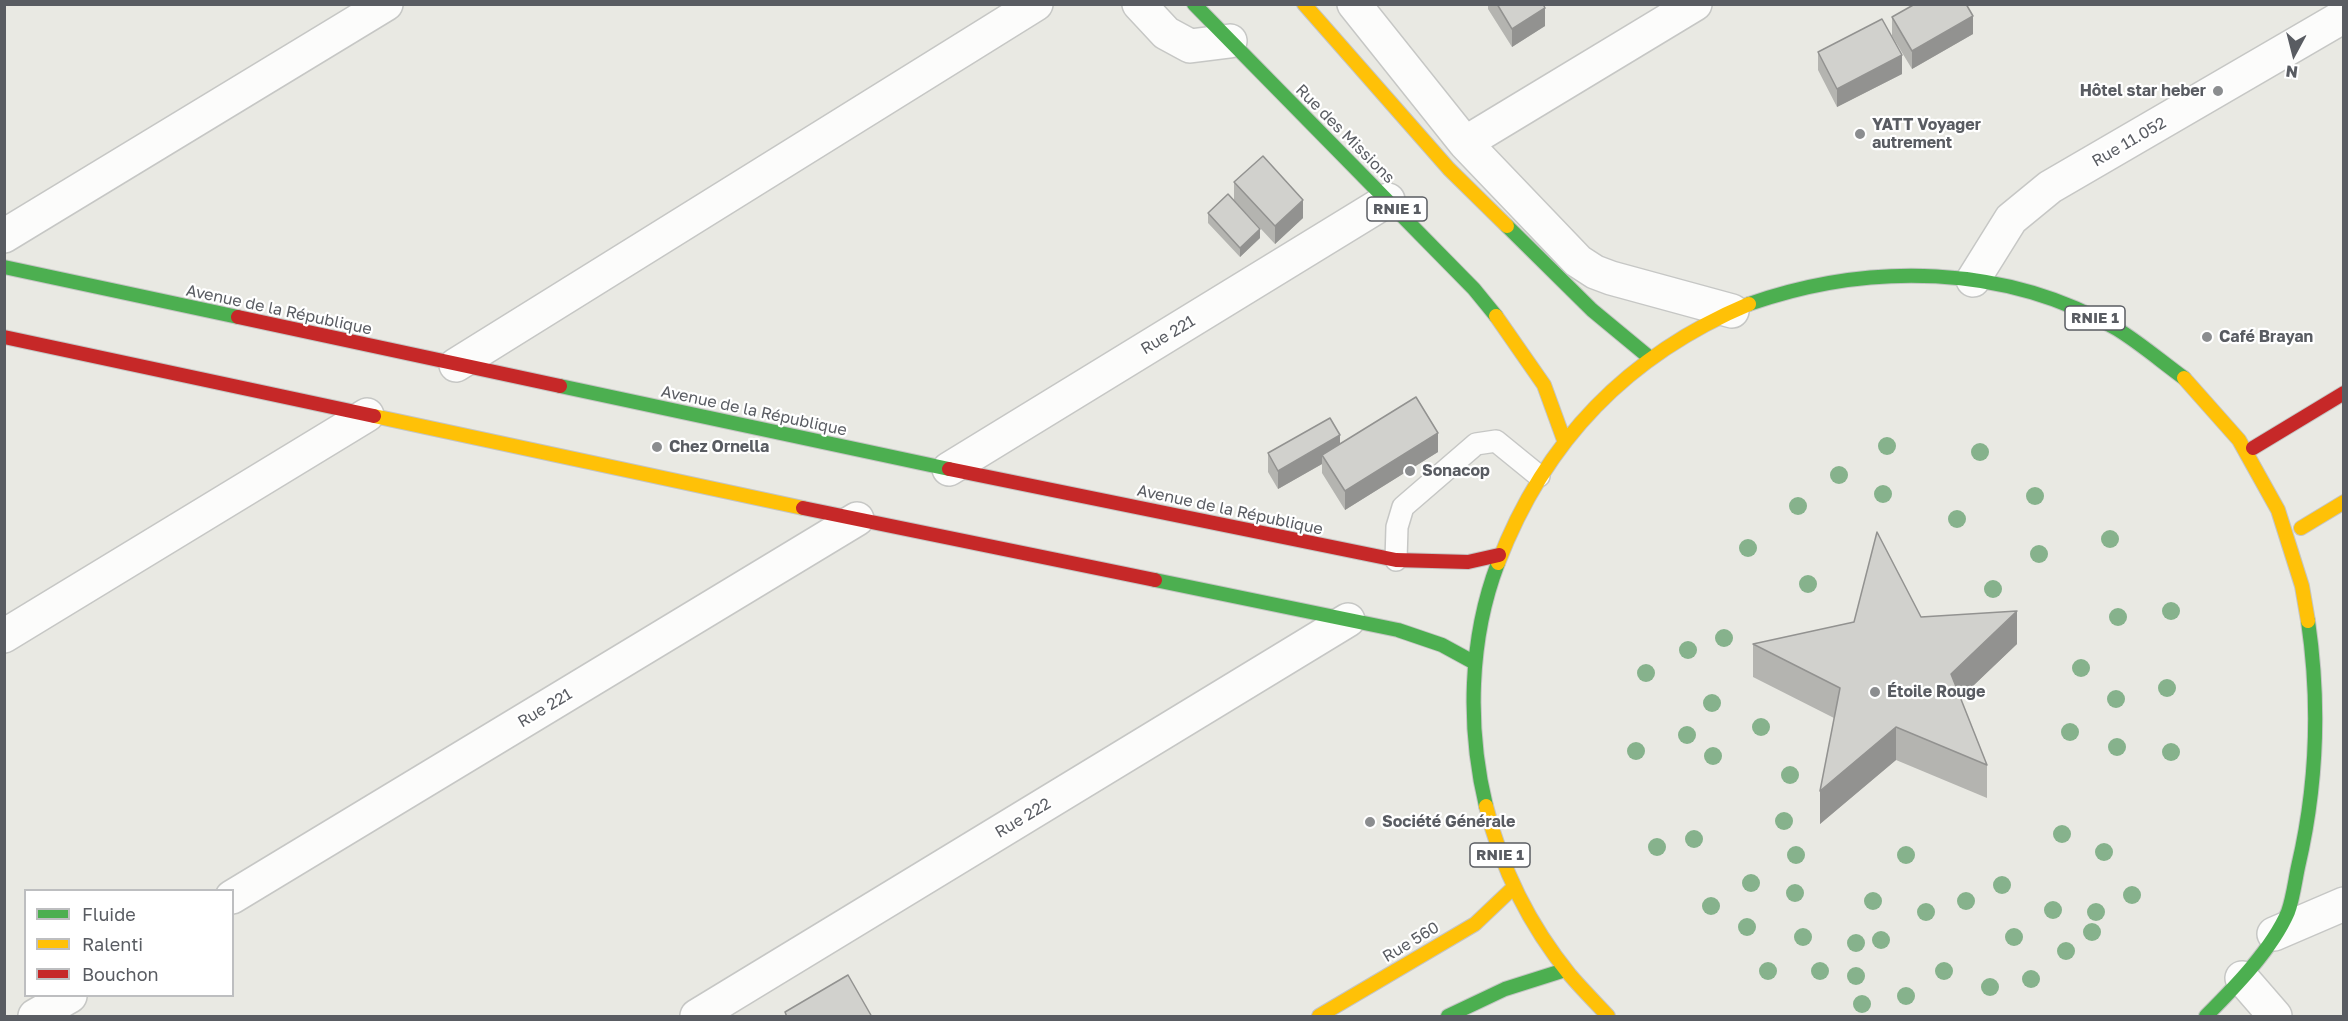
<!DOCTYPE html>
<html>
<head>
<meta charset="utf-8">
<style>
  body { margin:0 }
  #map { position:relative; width:2348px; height:1021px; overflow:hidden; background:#e9e9e3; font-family:"Golos Text",sans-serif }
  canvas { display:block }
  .frame { position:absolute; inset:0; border:6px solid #595c62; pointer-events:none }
  .legend { position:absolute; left:24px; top:889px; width:210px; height:108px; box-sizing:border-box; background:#fff; border:2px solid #bdbec0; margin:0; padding:8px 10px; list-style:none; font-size:18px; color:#595c62 }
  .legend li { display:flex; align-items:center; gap:12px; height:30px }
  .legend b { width:30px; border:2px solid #bdbec0 }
  .north { position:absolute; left:2264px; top:24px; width:60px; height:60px; -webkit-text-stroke:4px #fff; paint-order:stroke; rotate:187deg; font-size:16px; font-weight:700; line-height:24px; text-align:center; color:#595c62 }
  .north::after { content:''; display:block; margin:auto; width:21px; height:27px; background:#595c62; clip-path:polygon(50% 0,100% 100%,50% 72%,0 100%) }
</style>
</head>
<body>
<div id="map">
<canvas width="2348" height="1021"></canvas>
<div class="frame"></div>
<ul class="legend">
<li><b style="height:8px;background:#4caf50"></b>Fluide</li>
<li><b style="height:8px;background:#ffc107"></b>Ralenti</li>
<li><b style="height:8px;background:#c62828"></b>Bouchon</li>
</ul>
<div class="north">N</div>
</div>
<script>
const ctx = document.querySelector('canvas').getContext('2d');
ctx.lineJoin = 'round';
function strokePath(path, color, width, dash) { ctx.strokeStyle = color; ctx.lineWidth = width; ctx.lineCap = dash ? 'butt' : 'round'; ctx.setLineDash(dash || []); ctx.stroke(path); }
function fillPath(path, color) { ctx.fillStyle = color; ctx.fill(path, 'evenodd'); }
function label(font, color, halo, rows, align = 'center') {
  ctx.font = font + ' "Golos Text",sans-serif'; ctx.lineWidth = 4.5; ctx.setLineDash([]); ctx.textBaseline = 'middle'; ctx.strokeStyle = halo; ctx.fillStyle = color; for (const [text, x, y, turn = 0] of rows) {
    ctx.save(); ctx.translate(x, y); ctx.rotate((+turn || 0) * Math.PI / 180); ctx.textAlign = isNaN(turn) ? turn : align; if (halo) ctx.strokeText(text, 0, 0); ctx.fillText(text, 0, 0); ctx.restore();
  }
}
const lane = new Path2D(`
  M1396,560L1397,527L1403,507L1476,444L1496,441L1539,476`);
const street = new Path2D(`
  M1139,4L1166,33L1190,46L1230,41
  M1354,4L1465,143L1578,261L1595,272L1611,278L1732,311
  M1465,143L1695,4
  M4,236L386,4
  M1973,280L2011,219L2050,187L2344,16
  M456,365L1036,4
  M949,469L1388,200
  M4,636L367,415
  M232,897L857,519
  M2274,934L2344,904
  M2242,978L2275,1016
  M35,1016L70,996
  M697,1016L1348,620`);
const fast = new Path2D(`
  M1194,4L1474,289L1496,316
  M1507,226L1592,310L1650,358
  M4,267L238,317
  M1749,304C1869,262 2005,264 2117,329C2140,343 2162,362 2184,378
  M560,386L949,469
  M1155,580L1398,630L1442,645L1475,663
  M1486,806C1467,727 1469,639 1498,563
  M1448,1016L1505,989L1565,970
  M2206,1016C2235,987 2272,949 2288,912C2293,898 2295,881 2298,867C2317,786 2320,703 2308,621`);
const slow = new Path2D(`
  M1304,4L1449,169L1507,226
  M1496,316L1544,385L1564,440
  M2184,378L2239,440L2278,510L2302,586L2308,621
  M374,416L803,508
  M2301,528L2344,502
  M1498,563C1545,440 1628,355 1749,304
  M1486,806C1501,867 1530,926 1570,975C1582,989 1595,1002 1608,1016
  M1319,1016L1475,924L1514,887`);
const jam = new Path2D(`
  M238,317L560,386
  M4,337L374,416
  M2253,448L2344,393
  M949,469L1396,560L1468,562L1499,555
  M803,508L1155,580`);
const trees = [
  [1887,446],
  [1980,452],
  [1839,475],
  [1883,494],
  [2035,496],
  [1798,506],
  [1957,519],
  [2110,539],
  [1748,548],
  [2039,554],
  [1808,584],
  [1993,589],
  [2171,611],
  [2118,617],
  [1724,638],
  [1688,650],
  [2081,668],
  [1646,673],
  [2167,688],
  [2116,699],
  [1712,703],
  [1761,727],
  [2070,732],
  [1687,735],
  [2117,747],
  [1636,751],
  [2171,752],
  [1713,756],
  [1790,775],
  [1784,821],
  [2062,834],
  [1694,839],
  [1657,847],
  [2104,852],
  [1796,855],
  [1906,855],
  [1751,883],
  [2002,885],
  [1795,893],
  [2132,895],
  [1873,901],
  [1966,901],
  [1711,906],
  [2053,910],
  [1926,912],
  [2096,912],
  [1747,927],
  [2092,932],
  [1803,937],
  [2014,937],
  [1881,940],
  [1856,943],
  [2066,951],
  [1768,971],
  [1820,971],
  [1944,971],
  [1856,976],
  [2031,979],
  [1990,987],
  [1906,996],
  [1862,1004]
];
const wall = new Path2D(`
  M1488,4H1543L1545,26L1512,47L1488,9Z
  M1892,17L1973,34L1912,69L1892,36Z
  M1818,52L1902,74L1837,107L1818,70Z
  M1234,182L1303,218L1275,244L1234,200Z
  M1208,213L1260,238L1240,257L1208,223Z
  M1340,443L1438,452L1345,510L1322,473V464L1278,489L1268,472V453Z
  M1921,617L2017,644L1960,698L1987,765V798L1896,760L1820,824L1834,718L1753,677V644Z`);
const shadedWall = new Path2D(`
  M1545,8V26L1512,47V29Z
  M1973,16V34L1912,69V51Z
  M1902,55V74L1837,107V89Z
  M1303,200V218L1275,244V226Z
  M1260,229V238L1240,257V248Z
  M1438,433V452L1345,510V491Z
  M1340,435V454L1322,455V464L1278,489V471Z
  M2017,611V644L1951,707V674Z
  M1896,727V760L1820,824V791Z`);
const building = new Path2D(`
  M1497,4H1543L1545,8L1512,29Z
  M1915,4H1966L1973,16L1912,51L1892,17Z
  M1882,19L1902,55L1837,89L1818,52Z
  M1263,156L1303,200L1275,226L1234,182Z
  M1228,194L1260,229L1240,248L1208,213Z
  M1416,397L1438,433L1345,491L1322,455Z
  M1330,418L1340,435L1278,471L1268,453Z
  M1877,532L1921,617L2017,611L1951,674L1987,765L1896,727L1820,791L1840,688L1753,644L1854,622Z
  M848,975L872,1017H787L785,1012Z`);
const markers = [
  [2218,91,6,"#8b8d8f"],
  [1860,134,6,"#8b8d8f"],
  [2207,337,6,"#8b8d8f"],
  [657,447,6,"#8b8d8f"],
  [1410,471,6,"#8b8d8f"],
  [1875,692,6,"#8b8d8f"],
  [1370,822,6,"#8b8d8f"]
];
const shields = [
  [1397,209,60],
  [2095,318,60],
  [1500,855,60]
];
const shieldNames = [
  ["RNIE 1",1397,209],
  ["RNIE 1",2095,318],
  ["RNIE 1",1500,855]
];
const poiNames = [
  ["Hôtel star heber",2206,91,"right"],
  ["YATT Voyager",1872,125],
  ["autrement",1872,143],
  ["Café Brayan",2219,337],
  ["Chez Ornella",669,447],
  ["Sonacop",1422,471],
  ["Étoile Rouge",1887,692],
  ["Société Générale",1382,822]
];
const streetNames = [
  ["Rue des Missions",1345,134,45],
  ["Rue 11.052",2129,142,-30],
  ["Avenue de la République",279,310,12],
  ["Rue 221",1168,335,-31],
  ["Avenue de la République",754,411,12],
  ["Avenue de la République",1230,510,12],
  ["Rue 221",545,708,-31],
  ["Rue 222",1023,818,-31],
  ["Rue 560",1411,942,-31]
];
strokePath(lane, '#c6c7c5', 24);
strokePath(street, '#c6c7c5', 36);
strokePath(fast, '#c4c5c4', 16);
strokePath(slow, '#c4c5c4', 16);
strokePath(jam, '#c4c5c4', 16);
strokePath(lane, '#fcfcfb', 21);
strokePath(street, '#fcfcfb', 33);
strokePath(fast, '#4caf50', 14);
strokePath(slow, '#ffc107', 14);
strokePath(jam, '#c62828', 14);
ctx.fillStyle = '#86b28c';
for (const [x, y] of trees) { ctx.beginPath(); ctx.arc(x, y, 9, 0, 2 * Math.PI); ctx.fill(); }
fillPath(wall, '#b4b4b0');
fillPath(shadedWall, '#929290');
fillPath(building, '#d1d1cd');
strokePath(building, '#929290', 1.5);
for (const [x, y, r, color] of markers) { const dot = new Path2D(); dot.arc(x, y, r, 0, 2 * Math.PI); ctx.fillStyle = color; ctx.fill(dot); strokePath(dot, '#fff', 2); }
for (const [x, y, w] of shields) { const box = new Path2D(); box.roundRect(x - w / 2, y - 12, w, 24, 4.5); ctx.fillStyle = '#fff'; ctx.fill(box); strokePath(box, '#595c62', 1.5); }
label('bold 15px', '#595c62', null, shieldNames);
label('bold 16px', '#595c62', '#fff', poiNames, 'left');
label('16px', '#595c62', '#fff', streetNames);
</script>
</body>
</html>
